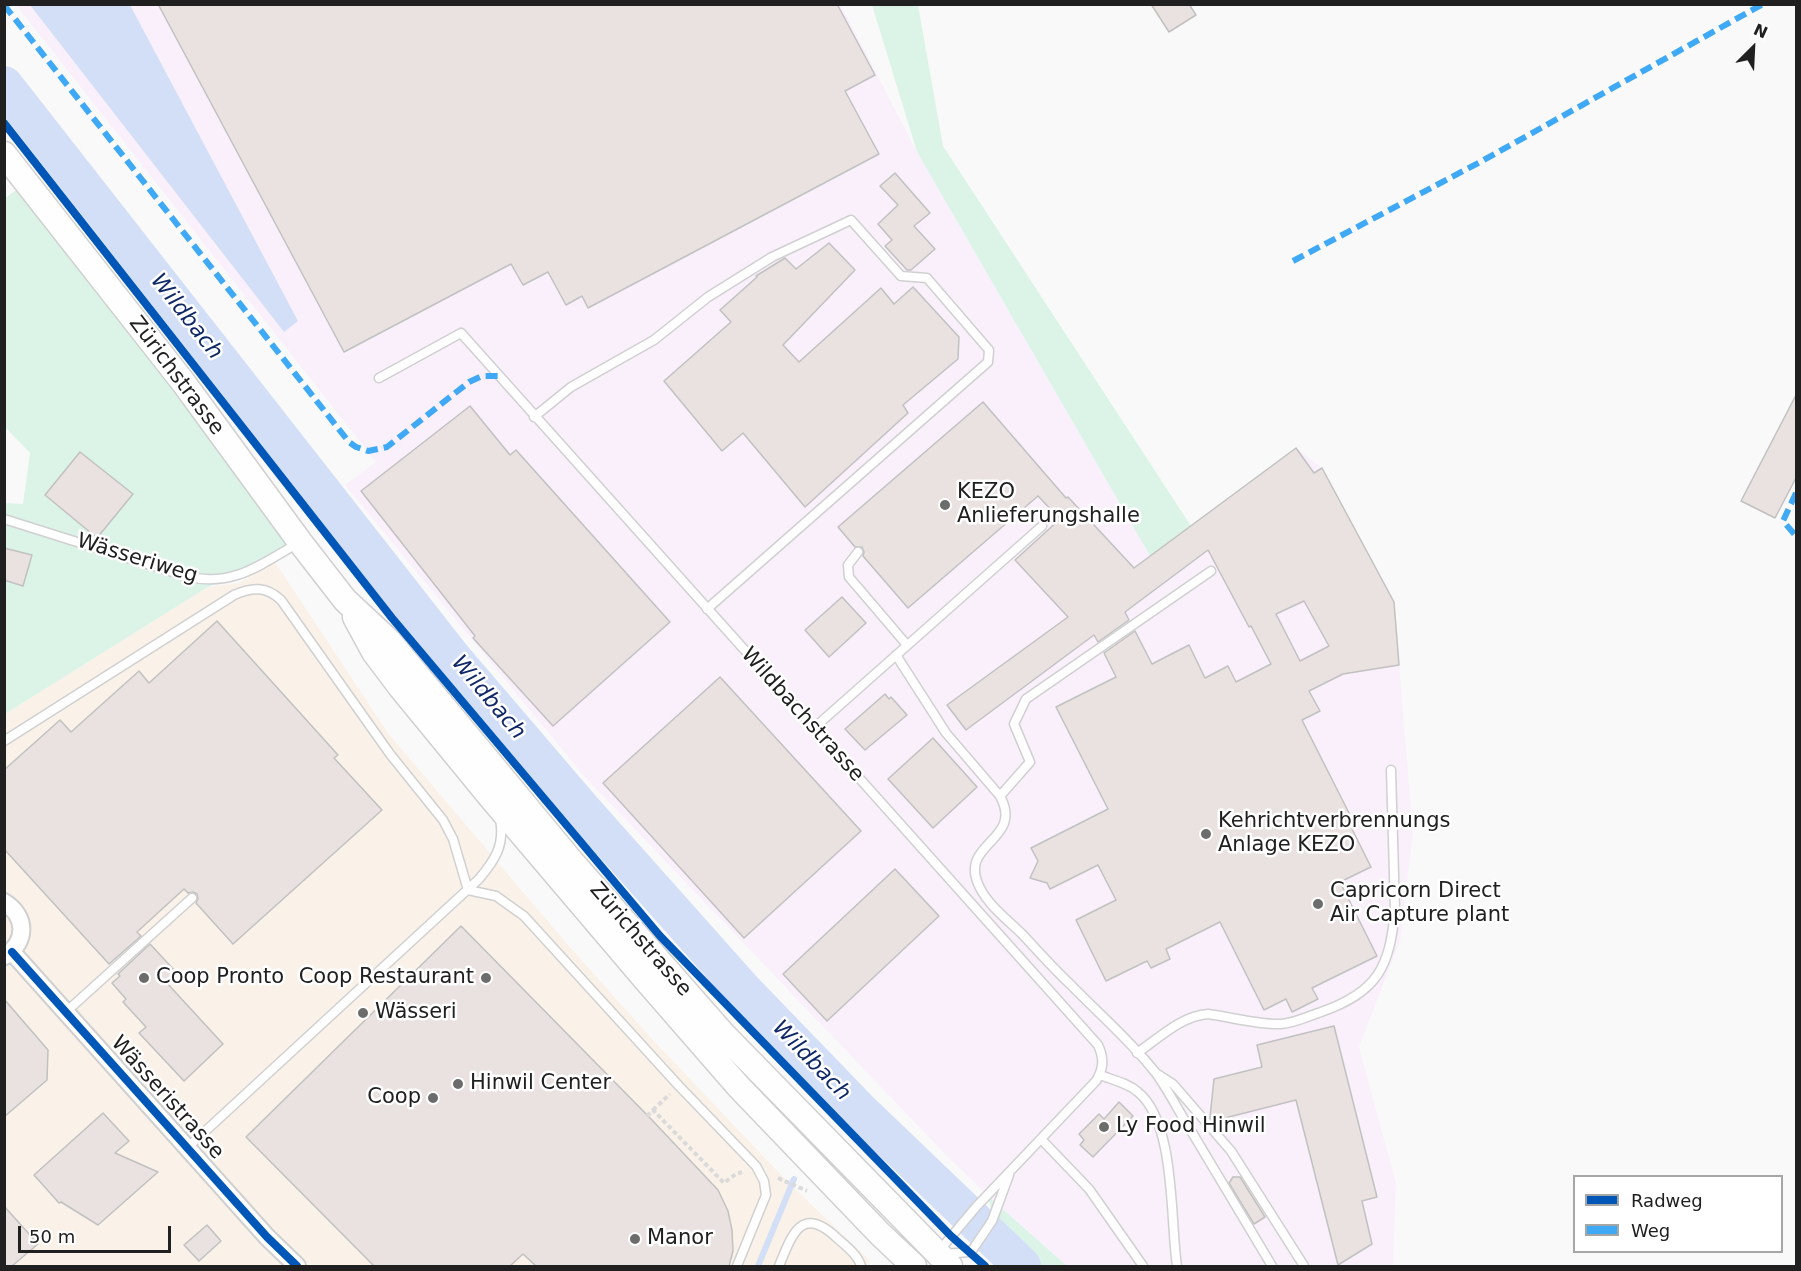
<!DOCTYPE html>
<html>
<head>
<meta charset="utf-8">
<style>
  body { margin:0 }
  #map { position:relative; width:1801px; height:1271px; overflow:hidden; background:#f9f9fa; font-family:"DejaVu Sans",sans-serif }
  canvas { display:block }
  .frame { position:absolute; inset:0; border:6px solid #202021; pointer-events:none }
  .legend { position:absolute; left:1573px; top:1175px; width:210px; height:78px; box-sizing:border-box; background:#fff; border:2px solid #a6a6a6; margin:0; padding:8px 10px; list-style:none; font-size:18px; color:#202021 }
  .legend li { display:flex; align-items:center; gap:12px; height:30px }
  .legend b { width:30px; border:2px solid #a6a6a6 }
  .north { position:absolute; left:1723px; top:18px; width:60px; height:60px; -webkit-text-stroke:4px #fff; paint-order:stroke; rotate:24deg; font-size:16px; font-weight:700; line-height:24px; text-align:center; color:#202021 }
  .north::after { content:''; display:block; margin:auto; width:21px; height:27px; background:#202021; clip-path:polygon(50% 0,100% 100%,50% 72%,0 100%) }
  .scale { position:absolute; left:18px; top:1226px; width:153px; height:27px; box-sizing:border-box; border:3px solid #202021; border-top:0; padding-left:8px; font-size:18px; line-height:21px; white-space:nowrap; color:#202021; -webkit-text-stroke:4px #fff; paint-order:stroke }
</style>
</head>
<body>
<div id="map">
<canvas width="1801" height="1271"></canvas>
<div class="frame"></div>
<ul class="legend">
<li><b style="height:8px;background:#0057b8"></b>Radweg</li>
<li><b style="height:8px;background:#3fa9f5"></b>Weg</li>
</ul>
<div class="north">N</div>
<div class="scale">50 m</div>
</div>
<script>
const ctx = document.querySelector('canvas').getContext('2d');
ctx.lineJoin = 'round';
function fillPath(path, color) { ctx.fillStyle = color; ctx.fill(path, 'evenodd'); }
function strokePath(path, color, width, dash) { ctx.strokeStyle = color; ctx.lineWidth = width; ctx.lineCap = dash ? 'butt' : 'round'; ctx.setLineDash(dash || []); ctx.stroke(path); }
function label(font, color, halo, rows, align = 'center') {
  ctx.font = font + ' "DejaVu Sans",sans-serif'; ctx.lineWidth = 5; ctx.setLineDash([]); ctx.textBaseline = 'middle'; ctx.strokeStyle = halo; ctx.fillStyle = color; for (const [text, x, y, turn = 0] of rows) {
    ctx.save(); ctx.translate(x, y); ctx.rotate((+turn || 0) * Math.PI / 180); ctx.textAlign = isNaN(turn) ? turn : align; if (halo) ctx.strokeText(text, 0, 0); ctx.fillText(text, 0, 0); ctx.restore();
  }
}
const commercial = new Path2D(`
  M275,562L388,733L568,945L652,1039L785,1179L869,1260L870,1266H5V714L208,587L239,583Z`);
const industrial = new Path2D(`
  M16,5H841L917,152L1150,556L1296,448L1322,468L1394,602L1413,833L1400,941L1359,1047L1396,1183L1393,1266H1067L988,1196L943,1152L584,776L345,485L376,462Z`);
const green = new Path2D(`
  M872,5H918L943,146L1191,526L1150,556L917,152Z
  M27,182L300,542L256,568L208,587L5,714V503L23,504L30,453L5,427L4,199Z
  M988,1196L1067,1266H1004Z`);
const water = new Path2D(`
  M30,5H130L298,321L284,332Z`);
const stream = new Path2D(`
  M758,1266L794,1179`);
const river = new Path2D(`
  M4,85L451,656L582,809L743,990L859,1110L1022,1266`);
const building = new Path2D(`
  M158,4H837L875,75L845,91L879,154L588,308L582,296L566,305L548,272L523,285L511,264L344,352Z
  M1151,4H1189L1196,15L1169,32Z
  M895,173L930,213L914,226L935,249L911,270H907L885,246L892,240L878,224L898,205L880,186Z
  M829,243L855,270L783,345L799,362L881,288L894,304L913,287L959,337L958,359L903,405L908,413L805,507L743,433L722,451L664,381L731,322L720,310L757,277L756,276L785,258L796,269Z
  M1797,393V476L1775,518L1741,501Z
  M983,402L1066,498L1068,497L1134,568L1296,448L1314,473L1322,468L1394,602L1399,665L1343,674L1309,691L1320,711L1302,720L1352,819L1348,821L1371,867L1340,882L1377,956L1312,988L1318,999L1292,1012L1286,999L1264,1010L1220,922L1166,949L1170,959L1151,968L1147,961L1106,981L1076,920L1116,900L1098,865L1050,889L1047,883L1030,878L1038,861L1031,848L1108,809L1056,707L1116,677L1104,653L1135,631L1152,664L1189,645L1205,678L1228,666L1236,682L1271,664L1251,626L1249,627L1208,550L1125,612L1129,620L1098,642L1094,635L966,730L947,705L1068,617L1015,560L1060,519L1038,496L908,608L863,556L864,552L862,547H855L838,527ZM1304,601L1329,646L1300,661L1276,614Z
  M470,406L510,455L516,450L670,622L553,726L473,638L475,636L361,491Z
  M80,452L133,494L97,538L45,495Z
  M4,548L32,555L23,586L4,580Z
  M842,597L866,623L829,657L805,630Z
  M217,621L338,755L334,758L382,810L233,944L196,903L198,899L197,894L193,892L188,893L184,889L137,932L141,936L109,964L4,849V770L60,720L71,732L139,671L149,683Z
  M720,677L861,831L744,938L603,783Z
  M885,694L889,699L891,697L907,715L865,750L845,729Z
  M933,738L977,787L933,828L888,779Z
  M895,869L939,916L827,1021L783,974Z
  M461,926L652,1120L718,1190L728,1211L732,1230L733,1251L729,1266H536L523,1254L510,1266H374L246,1137Z
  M150,944L176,972L166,982L223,1044L184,1081L139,1033L146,1027L123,1002L126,999L112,983L120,976L118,974Z
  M4,999L48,1050L47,1080L4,1117Z
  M1334,1026L1377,1197L1362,1201L1372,1244L1338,1265L1296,1100L1213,1121L1210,1117L1214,1079L1262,1067L1257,1045Z
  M1119,1102L1133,1116L1093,1157L1080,1145L1084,1140L1079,1134L1099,1114L1104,1119Z
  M103,1113L129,1141L115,1153L158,1172L98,1225L61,1202L59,1203L34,1175Z
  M1233,1177H1240L1265,1217L1254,1224L1229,1183Z
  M4,1206L38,1244L12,1266H4Z
  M207,1225L221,1241L199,1261L184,1245Z`);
const path = new Path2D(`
  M653,1110L670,1094
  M647,1116L653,1110L724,1183L736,1174L742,1172
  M778,1178L807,1191`);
const service = new Path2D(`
  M379,378L461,333L1098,1045C1104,1058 1104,1068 1096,1081L976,1207L939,1251
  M534,417L571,387L654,340L708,297L772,257L851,220L901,276L927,278L989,350L988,362L707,609
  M4,519L185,576C232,588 260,565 298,543
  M858,552L848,565L849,577L907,645
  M896,655L946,733L1000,796C1025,842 956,842 980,888C989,906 1009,921 1023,935C1038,951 1053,968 1070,984C1098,1013 1130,1040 1155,1072C1169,1091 1180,1114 1193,1134C1219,1178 1246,1222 1272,1266
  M814,728L1042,526
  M4,741L234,595C252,587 266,586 281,600L390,754L443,820L453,839L468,890
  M1000,796L1030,762L1014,724L1026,699L1211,571
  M468,890L496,896L524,916L679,1086L756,1166L764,1181L766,1195L737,1266
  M67,1011L192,898
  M1137,1053C1159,1038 1181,1016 1208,1014C1231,1017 1258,1025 1281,1024C1295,1023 1309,1016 1321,1012C1378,992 1390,967 1395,909L1391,770
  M1156,1073L1173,1084L1231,1151L1304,1266
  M1100,1075C1113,1080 1128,1083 1138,1092C1176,1123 1170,1221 1177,1266
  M1041,1139L1089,1189L1143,1266
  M187,1148L479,879C495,860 505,845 500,819
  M944,1254L969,1252L973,1249L992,1221L1009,1175
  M779,1266C792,1235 801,1204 837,1238C846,1246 858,1255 861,1266`);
const minor = new Path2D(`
  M4,902C27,916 27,942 5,956
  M12,952L267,1237L297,1266`);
const secondary = new Path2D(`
  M4,154L183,382L300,542L345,600L389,641L572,862L723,1034L950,1266
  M355,617L374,652L401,688L492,799L645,979L738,1086L880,1234L914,1266`);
const quiet = new Path2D(`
  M4,5L349,442L356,447L368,451L387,447L469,382L482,376H499
  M1293,261L1482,161L1763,4
  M1796,493L1783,521L1796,536`);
const cycleway = new Path2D(`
  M4,123L392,618L660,936L951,1236L985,1266
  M12,952L267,1237L297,1266`);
const markers = [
  [945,505,6,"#6c6c6d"],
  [1206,834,6,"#6c6c6d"],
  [1318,904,6,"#6c6c6d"],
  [144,978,6,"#6c6c6d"],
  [486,978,6,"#6c6c6d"],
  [363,1013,6,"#6c6c6d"],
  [458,1084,6,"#6c6c6d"],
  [433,1098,6,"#6c6c6d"],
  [1104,1127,6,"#6c6c6d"],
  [635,1239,6,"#6c6c6d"]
];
const streetNames = [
  ["Zürichstrasse",176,376,53],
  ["Wässeriweg",137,559,17],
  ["Wildbachstrasse",802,715,48],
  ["Zürichstrasse",640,940,49],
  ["Wässeristrasse",167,1098,48]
];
const poiNames = [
  ["KEZO",957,493],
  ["Anlieferungshalle",957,517],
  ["Kehrichtverbrennungs",1218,822],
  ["Anlage KEZO",1218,846],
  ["Capricorn Direct",1330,892],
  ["Air Capture plant",1330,916],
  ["Coop Pronto",156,978],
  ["Coop Restaurant",474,978,"right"],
  ["Wässeri",375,1013],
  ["Hinwil Center",470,1084],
  ["Coop",421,1098,"right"],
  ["Ly Food Hinwil",1116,1127],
  ["Manor",647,1239]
];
const waterNames = [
  ["Wildbach",186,317,52],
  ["Wildbach",488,698,50],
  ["Wildbach",811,1061,46]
];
fillPath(commercial, '#faf2e8');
fillPath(industrial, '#faf0fb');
fillPath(green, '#dcf4e8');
fillPath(water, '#d3dff7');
strokePath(stream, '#d3dff7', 6);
strokePath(river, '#d3dff7', 38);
fillPath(building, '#eae2e0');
strokePath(building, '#c1c1c1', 1.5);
strokePath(service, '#d0d0d1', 11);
strokePath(minor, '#d0d0d1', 20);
strokePath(secondary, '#d0d0d1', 27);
strokePath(path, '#dadada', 4, [4.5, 3]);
strokePath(service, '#fefefe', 8);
strokePath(minor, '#fefefe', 16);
strokePath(secondary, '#fefefe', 24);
strokePath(quiet, '#3fa9f5', 6, [12, 6]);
strokePath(cycleway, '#0057b8', 8);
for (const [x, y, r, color] of markers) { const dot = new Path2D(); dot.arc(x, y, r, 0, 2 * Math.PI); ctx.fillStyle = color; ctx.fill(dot); strokePath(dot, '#fff', 2); }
label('21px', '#202021', '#fff', streetNames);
label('21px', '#202021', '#fff', poiNames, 'left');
label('italic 22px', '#102867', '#fff', waterNames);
</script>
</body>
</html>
